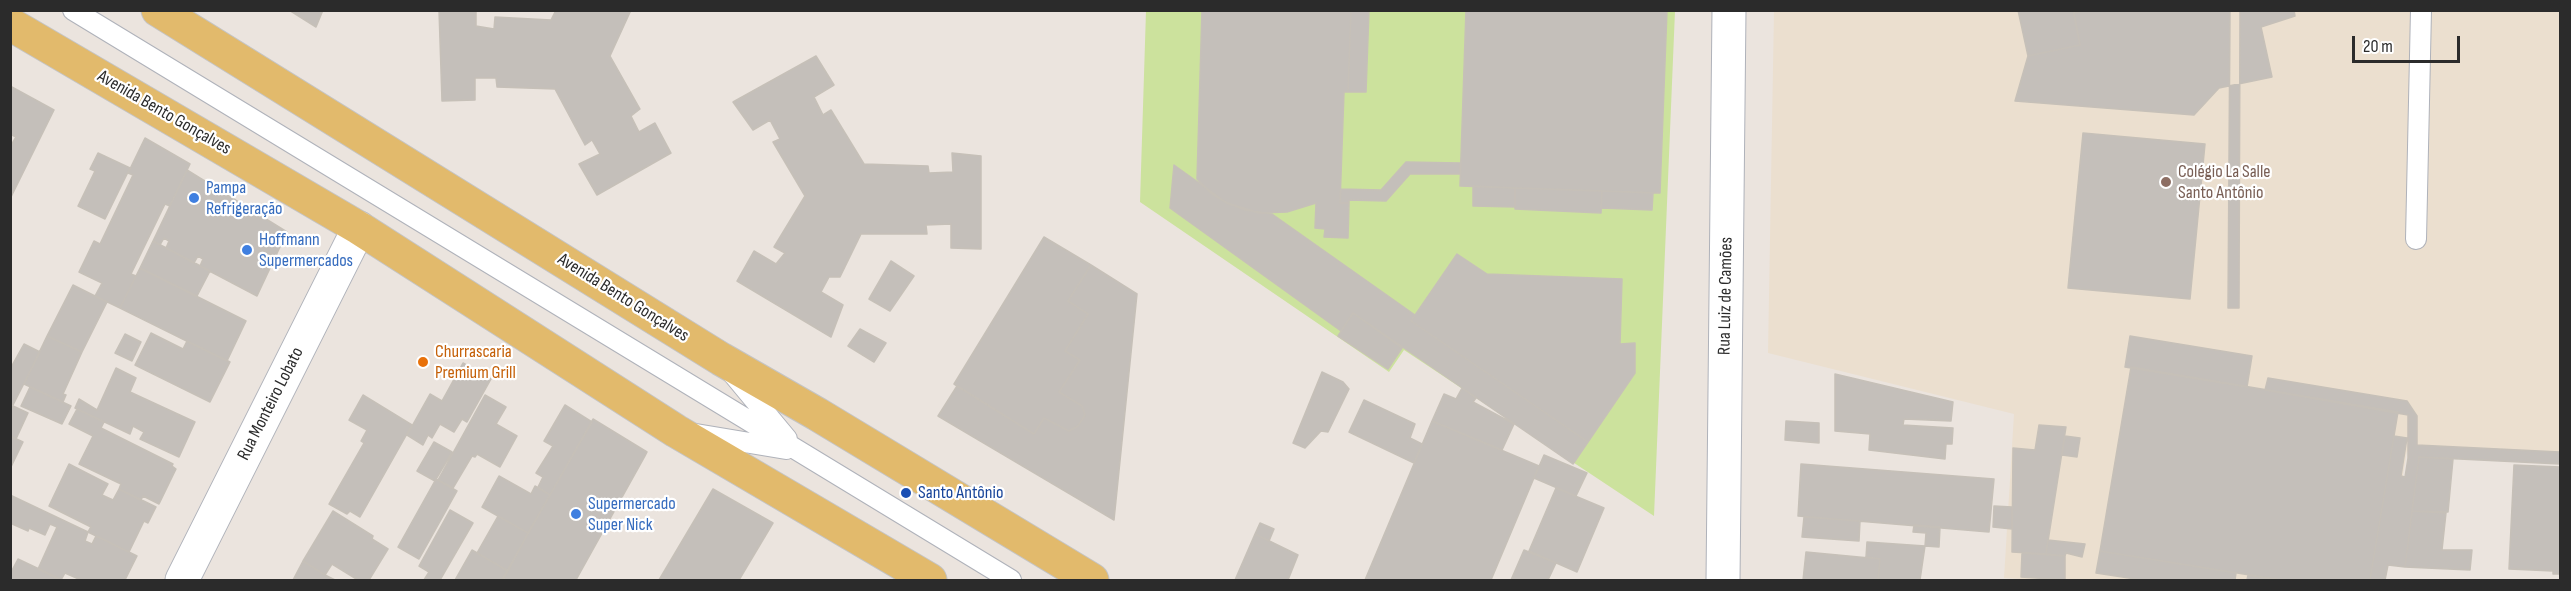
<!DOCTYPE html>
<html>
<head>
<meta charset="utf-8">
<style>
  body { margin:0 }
  #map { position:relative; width:2571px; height:591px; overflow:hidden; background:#ebe4de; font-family:"Sofia Sans Condensed",sans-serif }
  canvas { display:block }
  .frame { position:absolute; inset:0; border:12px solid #2b2b2b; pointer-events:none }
  .scale { position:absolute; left:2352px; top:36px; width:108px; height:27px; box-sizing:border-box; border:3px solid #2b2b2b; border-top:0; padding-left:8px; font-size:18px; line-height:21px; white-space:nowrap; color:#2b2b2b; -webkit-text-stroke:4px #fff; paint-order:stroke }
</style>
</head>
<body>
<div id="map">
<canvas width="2571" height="591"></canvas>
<div class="frame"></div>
<div class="scale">20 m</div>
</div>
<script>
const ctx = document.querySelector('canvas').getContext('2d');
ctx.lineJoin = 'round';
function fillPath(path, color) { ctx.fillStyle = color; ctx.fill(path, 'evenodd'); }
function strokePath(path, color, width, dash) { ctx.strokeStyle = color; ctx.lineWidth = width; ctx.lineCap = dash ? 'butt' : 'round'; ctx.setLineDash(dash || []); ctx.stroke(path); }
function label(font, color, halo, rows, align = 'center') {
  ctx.font = font + ' "Sofia Sans Condensed",sans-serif'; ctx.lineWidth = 4.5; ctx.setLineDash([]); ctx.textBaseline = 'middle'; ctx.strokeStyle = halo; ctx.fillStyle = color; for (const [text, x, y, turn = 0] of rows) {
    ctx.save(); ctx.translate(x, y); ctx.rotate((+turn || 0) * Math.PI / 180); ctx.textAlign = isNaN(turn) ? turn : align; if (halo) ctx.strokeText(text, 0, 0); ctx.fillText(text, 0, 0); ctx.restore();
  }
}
const education = new Path2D(`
  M1774,11H2560V461L2407,451L2385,580H2038L2004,578L2014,414L1768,353Z`);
const pitch = new Path2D(`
  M1146,11H1675L1654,516L1404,350L1389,372L1140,202Z`);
const building = new Path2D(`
  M289,10H323L316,27Z
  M439,10H476V26L494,29L495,17L551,20L556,10H631L610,56L640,109L631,116L639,132L655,123L671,153L597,195L579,164L600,154L592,140L585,145L555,89L497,87L496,78H475V100L442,101Z
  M1202,10H1351L1348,92H1344L1340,203H1349L1348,238L1324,237L1325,229L1315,228L1316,203L1287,212L1259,213L1227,203L1212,194L1197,179Z
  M1351,10H1369L1366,92H1348Z
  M1466,10H1667L1660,193L1460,186Z
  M2018,10H2073L2080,45L2028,56Z
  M2088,10H2294L2295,16L2261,27L2272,77L2219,88L2194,115L2015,101L2028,56L2080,45L2074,13Z
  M2230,10H2240L2239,308H2228Z
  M816,56L834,85L814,97L823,115L831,110L864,164L928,166L929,173L953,172L952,153L981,156V249L951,248V224L926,225L927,234H861L840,277H829L821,292L843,305L831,337L737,281L754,251L776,264L785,253L774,247L805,196L773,142L780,139L770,120L753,130L733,102Z
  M10,86L54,110L10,199V147L16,137L10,134Z
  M2083,133L2205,144L2190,299L2068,288Z
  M145,138L190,164L170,206L165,204L131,274L136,276L120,308L95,296L102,283L79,272L94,241L100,244L133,175L128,173Z
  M98,153L130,168L105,219L78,206L95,171L90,169Z
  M1406,162L1460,163V174H1410L1386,201L1349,200V203H1340L1341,189L1381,190Z
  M1174,165L1227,203L1245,210L1272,214L1415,315L1411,321L1588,442L1573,464L1353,313L1341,331L1170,208Z
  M187,170L287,232L257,296L200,266L203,259L198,256L194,263L166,248L169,241L164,238L160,245L153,241Z
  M1473,186L1515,188V207L1473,206Z
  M1515,188L1602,191L1601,213L1515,209Z
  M1602,191L1653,193L1652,210L1601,208Z
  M1044,237L1091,265L1068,301L1088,314L1065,351L1080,360L1059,392L1082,406L1085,415L1078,426L1069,431L1044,418L1034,434L954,384Z
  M153,241L210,271L197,296L140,268Z
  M1457,254L1487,274L1622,279L1620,344L1635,343V373L1588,442L1411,321Z
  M891,261L914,276L890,311L869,299Z
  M1091,265L1137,294L1114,520L938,416L957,386L1034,434L1044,418L1069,431L1078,426L1085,415L1082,406L1059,392L1080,360L1065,351L1088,314L1068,301Z
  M140,268L246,321L227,361L120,308Z
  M73,285L107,302L82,352L47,336Z
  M1353,313L1402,348L1388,369L1338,336Z
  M860,329L886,343L874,362L848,346Z
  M151,333L183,349L187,341L230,362L210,402L135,365Z
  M125,334L141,342L132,361L115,353Z
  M47,336L82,352L63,394L66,395L63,402L24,384Z
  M2130,336L2252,356L2247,387L2125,367Z
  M24,344L40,352L13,405L10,404V369Z
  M463,363L491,379L467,422L462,419L454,432L440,424L432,438L428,435L423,445L407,435L430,394L442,401Z
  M2131,367L2398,412L2370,580H2281L2100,551Z
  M116,368L136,378L130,392L195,422L179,457L140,439L144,432L133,426L130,434L75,408L79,399L97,410Z
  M1322,372L1343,382L1349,389L1328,432L1321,431L1305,448L1293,443Z
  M1835,374L1953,402L1951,421L1904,419L1903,425L1953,428L1952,444H1946L1945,459L1869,450L1870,434L1835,431Z
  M2268,378L2407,401L2417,416V445L2560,452V464L2419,457L2405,567L2388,565L2385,580H2370L2394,436L2407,438L2401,476L2405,477L2408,458V415L2265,390Z
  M30,387L71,406L62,424L21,406Z
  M1462,388L1476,398L1473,402L1514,424L1502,450L1432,421L1444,394L1456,399Z
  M363,395L412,425L360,517L350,511L347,514L329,504L364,443L361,441L367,430L349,420Z
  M485,395L506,407L496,424L517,436L500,467L477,454L475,457L472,456L453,488L438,480Z
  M1364,400L1415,424L1410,438L1422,444L1414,463L1349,432Z
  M565,405L592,422L550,495L538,487L543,477L536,473L553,446L544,441Z
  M13,406L28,413L16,439L10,436V411Z
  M77,409L104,422L101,428L173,464L172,466L176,469L159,504L143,496L141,500L119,489L121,484L79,464L93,436L69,424Z
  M593,419L647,452L645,456L576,580H506L503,578Z
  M1432,421L1539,466L1491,580H1365Z
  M1786,421L1819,423V443L1785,440Z
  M2039,425L2066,427L2046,554L2012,552L2013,448L2035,450Z
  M10,436L23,442L10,469Z
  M2065,436L2080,438L2077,457L2062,455Z
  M434,442L452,452L435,481L417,471Z
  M1544,455L1587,473L1576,496L1534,478Z
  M2419,457L2453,459L2448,512L2412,511Z
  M69,464L108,484L102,495L113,500L119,489L156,507L148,523L144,521L129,552L88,532L91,527L49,506Z
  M1801,464L1994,479L1989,532L1798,516Z
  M2514,465L2560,467V574H2553V571L2509,569Z
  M499,476L531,494L535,486L550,495L528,533L482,507Z
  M436,479L457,491L419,559L398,547Z
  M1556,488L1604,508L1577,572L1529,551Z
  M713,489L773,523L739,580H659Z
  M10,495L88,532L85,541L92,544L96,536L137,556L125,580H81L65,573L61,580L38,569L57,527L50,524L45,535L29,528L28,531L10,523Z
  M1994,506L2012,507V529L1993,527Z
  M450,510L473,523L440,580H424L429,572L419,566Z
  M333,511L373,536L372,539L388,549L369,580H358L332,564L325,575L303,561Z
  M2412,511L2446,513L2442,550H2472L2470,570L2405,567Z
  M498,516L528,533L508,571L477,553Z
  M1804,517L1860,521L1859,541L1802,537Z
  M1260,523L1274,529L1269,541L1255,534Z
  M1914,525L1940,527L1939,547L1925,546L1926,533L1913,532Z
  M1255,534L1298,555L1288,580H1235Z
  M2048,540L2085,544L2082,557L2066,553L2065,556L2046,554Z
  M1867,542L1925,546L1920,580H1878L1880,559L1866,557Z
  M472,550L508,571L502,580H455Z
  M1524,550L1556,563L1548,580H1511Z
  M2100,551L2236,573L2235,580H2142L2096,573Z
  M1806,552L1880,559L1878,580H1803Z
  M2022,553L2065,556V580L2021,577Z
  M18,559L58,578L56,580H10V574Z
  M303,561L325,575L335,580H293Z
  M2248,575L2281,580H2247Z`);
const lane = new Path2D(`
  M73,10L1011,580
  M2416,239L2421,10
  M733,374L787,439
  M696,434L786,449`);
const street = new Path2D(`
  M182,580L359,228`);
const secondary = new Path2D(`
  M1723,580L1729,10`);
const primary = new Path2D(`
  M158,10L721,359L817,414L1092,580
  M10,24L359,228L676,431L930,580`);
const markers = [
  [2166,182,6,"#8d6e63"],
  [194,198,6,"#3f7fe0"],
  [247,250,6,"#3f7fe0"],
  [423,362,6,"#e8710a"],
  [906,493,6,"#1a4fb4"],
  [576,514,6,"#3f7fe0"]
];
const streetNames = [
  ["Avenida Bento Gonçalves",164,113,30],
  ["Rua Luiz de Camões",1726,296,-89],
  ["Avenida Bento Gonçalves",623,298,32],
  ["Rua Monteiro Lobato",271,404,-63]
];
const educationNames = [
  ["Colégio La Salle",2178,172],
  ["Santo Antônio",2178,193]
];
const shopNames = [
  ["Pampa",206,188],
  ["Refrigeração",206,209],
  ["Hoffmann",259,240],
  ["Supermercados",259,261],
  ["Supermercado",588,504],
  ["Super Nick",588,525]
];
const foodNames = [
  ["Churrascaria",435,352],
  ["Premium Grill",435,373]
];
const transitNames = [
  ["Santo Antônio",918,493]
];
fillPath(education, '#ebdfcf');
fillPath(pitch, '#cce29d');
fillPath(building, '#c4bfba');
strokePath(building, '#c6c0b8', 1.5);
strokePath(lane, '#afb2ba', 22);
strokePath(street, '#afb2ba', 35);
strokePath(secondary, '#afb2ba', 35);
strokePath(primary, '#c4c4c4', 35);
strokePath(lane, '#fff', 20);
strokePath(street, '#fff', 33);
strokePath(secondary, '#fff', 33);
strokePath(primary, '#e2ba6c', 33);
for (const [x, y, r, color] of markers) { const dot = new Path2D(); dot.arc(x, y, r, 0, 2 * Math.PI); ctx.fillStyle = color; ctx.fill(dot); strokePath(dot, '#fff', 2); }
label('18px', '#2b2b2b', '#fff', streetNames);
label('18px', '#785e54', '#fff', educationNames, 'left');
label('18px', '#366cbe', '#fff', shopNames, 'left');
label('18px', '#c56008', '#fff', foodNames, 'left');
label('18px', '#164399', '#fff', transitNames, 'left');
</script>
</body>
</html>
